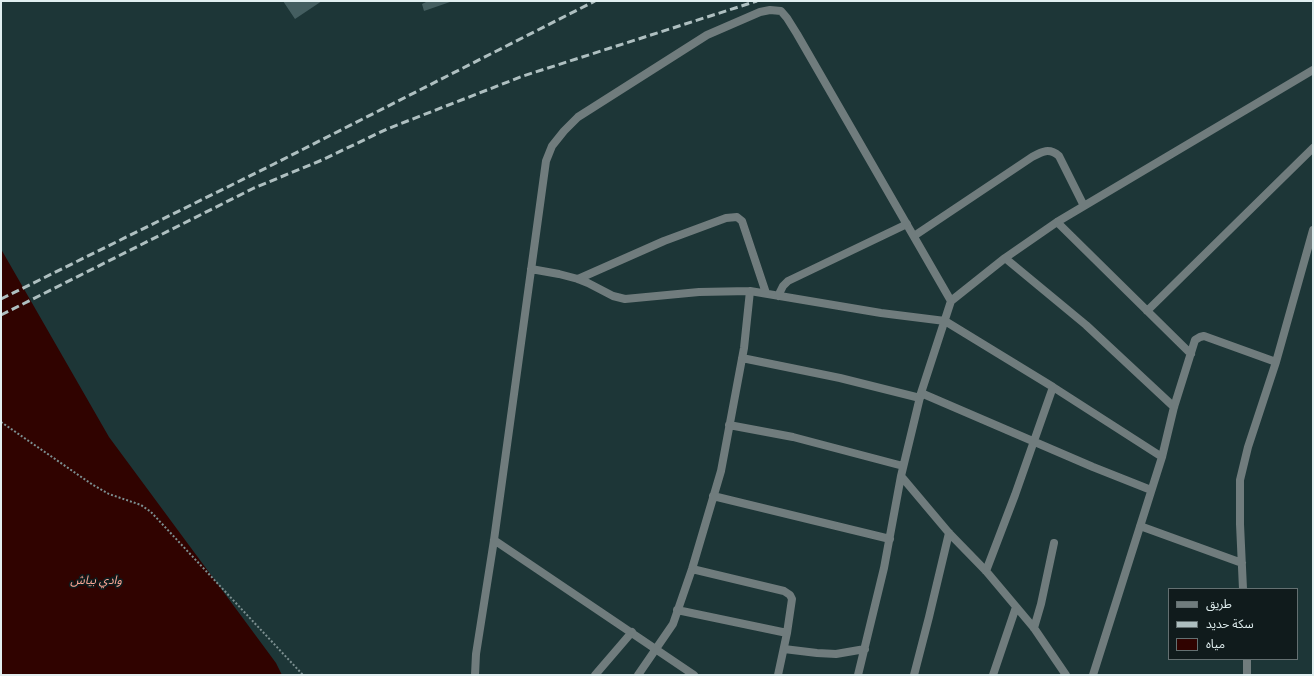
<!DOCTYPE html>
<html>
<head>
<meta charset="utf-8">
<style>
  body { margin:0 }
  #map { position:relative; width:1314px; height:676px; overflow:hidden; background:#1d3637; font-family:"Public Sans","Noto Sans Arabic",sans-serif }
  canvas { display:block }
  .frame { position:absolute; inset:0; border:2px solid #e1eff0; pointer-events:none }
  .legend { position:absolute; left:1168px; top:588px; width:130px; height:72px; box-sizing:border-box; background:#101b1c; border:1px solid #647071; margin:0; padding:5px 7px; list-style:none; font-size:12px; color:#e1eff0 }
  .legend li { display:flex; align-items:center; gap:8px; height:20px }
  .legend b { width:20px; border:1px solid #647071 }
</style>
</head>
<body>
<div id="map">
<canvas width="1314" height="676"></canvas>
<div class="frame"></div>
<ul class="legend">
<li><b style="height:5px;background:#707c7d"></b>طريق</li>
<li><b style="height:5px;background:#aebfc0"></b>سكة حديد</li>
<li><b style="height:11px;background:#300300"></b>مياه</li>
</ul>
</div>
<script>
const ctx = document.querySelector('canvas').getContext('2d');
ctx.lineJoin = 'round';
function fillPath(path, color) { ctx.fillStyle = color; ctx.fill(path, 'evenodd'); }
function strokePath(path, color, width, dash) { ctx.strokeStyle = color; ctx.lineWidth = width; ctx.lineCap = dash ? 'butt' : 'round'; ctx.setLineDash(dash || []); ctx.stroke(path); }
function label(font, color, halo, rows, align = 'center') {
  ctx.font = font + ' "Public Sans","Noto Sans Arabic",sans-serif'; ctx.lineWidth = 3.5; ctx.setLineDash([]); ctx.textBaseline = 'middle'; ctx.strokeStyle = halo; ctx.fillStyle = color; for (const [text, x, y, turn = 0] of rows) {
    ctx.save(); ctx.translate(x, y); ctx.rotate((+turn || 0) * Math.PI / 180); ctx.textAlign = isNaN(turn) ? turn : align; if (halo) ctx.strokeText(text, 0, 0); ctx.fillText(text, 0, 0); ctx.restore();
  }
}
const water = new Path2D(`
  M1,249L109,437L276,663L282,675H1Z`);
const building = new Path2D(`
  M283,1H322L295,19Z
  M428,1H449L450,2L424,11L422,4Z`);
const path = new Path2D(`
  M1,422L93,485L109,494L141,505L151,512L303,675`);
const street = new Path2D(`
  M1057,222L1191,354
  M914,236L1032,157C1041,152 1049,147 1059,156L1084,206
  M1005,258L1086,325L1174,407
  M531,269L559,274L578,279L588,283L613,296L625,299L699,292L750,291
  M578,279L664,241L726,218L737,217L742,221L766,293
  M778,296L783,286L788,281L907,224
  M1147,311L1313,148
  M742,358L840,378L920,398
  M921,393L1093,467L1151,490
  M729,425L793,437L903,466
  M713,496L890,539
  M1140,526L1242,563
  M494,540L694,675
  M692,569L784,591L790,595L792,599L787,633L778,675
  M986,571L1015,495L1053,387
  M1243,589L1240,524V480L1248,447L1276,362L1313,230
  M677,610L787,633
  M1034,628L1041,604L1054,543
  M784,649L817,653L836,654L865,649
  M1247,659V675
  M475,675L476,654L494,540L546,161L552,146L564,131L578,117L707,35L760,12L770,10L781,11L787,18L797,34L951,301
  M595,675L632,632
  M638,675L673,624L692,569L721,471L744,348L750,291L881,313L945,321L1053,387L1162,457
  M858,675L884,568L901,476
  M914,675L929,617L949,533
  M993,675L1016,607
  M1066,675L1034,628L986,571L949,533L901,476L921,393L951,301L1005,258L1057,222L1313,70
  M1093,675L1162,457L1174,407L1195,340L1200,337L1204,336L1276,362`);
const rail = new Path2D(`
  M1,299L274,164L595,1
  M1,315L254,188L322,160L387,129L523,76L757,1`);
const waterNames = [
  ["وادي بياش",96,580]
];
fillPath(water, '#300300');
fillPath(building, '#445e60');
strokePath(path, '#7c8f90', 2, [2, 2]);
strokePath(street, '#707c7d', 8);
strokePath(rail, '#aebfc0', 3, [8, 4]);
label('italic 12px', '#fda796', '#101b1c', waterNames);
</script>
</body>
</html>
